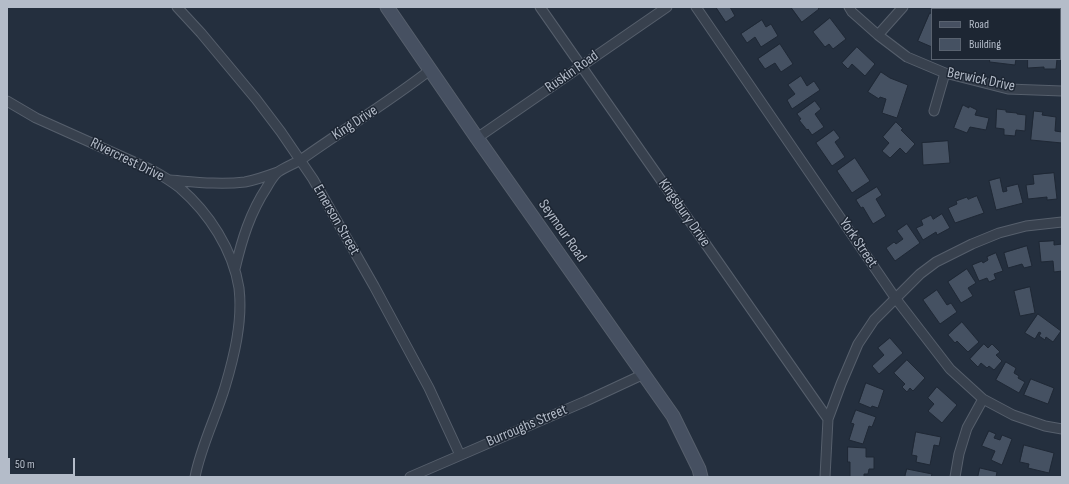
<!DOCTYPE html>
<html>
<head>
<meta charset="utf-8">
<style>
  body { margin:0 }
  #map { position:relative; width:1069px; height:484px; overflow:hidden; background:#242f3e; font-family:"Sofia Sans Condensed",sans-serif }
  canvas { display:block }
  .frame { position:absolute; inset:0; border:8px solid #b4bcc9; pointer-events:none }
  .legend { position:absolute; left:931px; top:8px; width:130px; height:52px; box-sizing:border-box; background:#1d2633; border:1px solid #59626f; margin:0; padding:5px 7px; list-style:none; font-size:12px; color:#b4bcc9 }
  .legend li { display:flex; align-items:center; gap:8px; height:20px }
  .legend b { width:20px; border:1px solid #59626f }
  .scale { position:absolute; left:8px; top:458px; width:67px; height:18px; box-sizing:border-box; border:2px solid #b4bcc9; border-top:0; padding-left:5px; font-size:12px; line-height:14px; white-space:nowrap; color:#b4bcc9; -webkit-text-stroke:3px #1d2633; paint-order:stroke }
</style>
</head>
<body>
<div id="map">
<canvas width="1069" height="484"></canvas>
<div class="frame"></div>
<ul class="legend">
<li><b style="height:5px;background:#465061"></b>Road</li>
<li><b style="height:11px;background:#455162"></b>Building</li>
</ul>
<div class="scale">50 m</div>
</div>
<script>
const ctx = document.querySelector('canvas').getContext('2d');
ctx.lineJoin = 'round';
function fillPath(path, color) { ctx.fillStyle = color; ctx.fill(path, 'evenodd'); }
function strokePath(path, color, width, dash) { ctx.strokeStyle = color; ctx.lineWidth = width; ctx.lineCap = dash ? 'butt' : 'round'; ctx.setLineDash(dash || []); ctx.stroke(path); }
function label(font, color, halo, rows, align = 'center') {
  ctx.font = font + ' "Sofia Sans Condensed",sans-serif'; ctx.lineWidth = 3; ctx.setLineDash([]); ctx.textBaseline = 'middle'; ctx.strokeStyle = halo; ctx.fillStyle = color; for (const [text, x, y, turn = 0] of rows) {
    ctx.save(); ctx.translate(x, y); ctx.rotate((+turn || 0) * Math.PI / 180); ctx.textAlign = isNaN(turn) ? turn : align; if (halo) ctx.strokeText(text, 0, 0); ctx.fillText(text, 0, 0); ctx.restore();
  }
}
const building = new Path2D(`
  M716,7H730L735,16L726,22Z
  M791,7H817L819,9L802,22Z
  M950,7H969L965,9H951Z
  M930,13L932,14V47L918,41Z
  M830,18L846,39L833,49L829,44L825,47L813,32Z
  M762,20L766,27L771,24L778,36L761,47L755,37L747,43L741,34Z
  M780,44L793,64L781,72L775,63L765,69L758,59Z
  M857,47L875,64L865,76L852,64L848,69L842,63Z
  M990,59H1016L1015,65L990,62Z
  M1028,59H1057L1056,69H1044V67L1028,68Z
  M881,72L890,78L908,85L897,118L882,113L886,99L880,97L879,99L868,92Z
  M801,76L807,86L814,81L820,90L792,109L787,100L795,94L788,85Z
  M815,101L821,109L815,114L824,127L812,135L808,129L807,130L799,120L801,119L797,114Z
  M963,105L969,108V106L977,110L975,115L989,118L986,130L970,127L967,133L954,128Z
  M997,109L1006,110V112L1017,113V114L1026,115L1025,131L1016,130L1015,136L1004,135V129L996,128Z
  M1034,111L1043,112L1042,115L1056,117L1055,131L1062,132V143L1031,140Z
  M896,122L903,129L901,130L915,144L906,154L900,148L890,158L882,151L889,143L883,137Z
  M834,130L840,138L835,142L845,157L832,166L816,143Z
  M948,141L950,163L923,165L922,143Z
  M855,158L870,181L852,193L837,171Z
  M1054,173L1057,199L1047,200V197L1028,199L1026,185L1034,184L1033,175Z
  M1000,178L1003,192L1007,191L1006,187L1018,184L1023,203L996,210L989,181Z
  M877,187L882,195L876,199L886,216L873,224L863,207L861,208L856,200Z
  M977,196L984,213L955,223L948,208L957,204L956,201L967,197L968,199Z
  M942,214L950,228L937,235L936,232L923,240L916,228L923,225L921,220L931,215L933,219Z
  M907,224L920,243L895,261L886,248L894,242L896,244L903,239L897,231Z
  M1054,241V245L1062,244V271L1054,272L1053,261L1041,262L1039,242Z
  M1027,246L1032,266L1024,268L1022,264L1008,268L1004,253Z
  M996,253L1003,271L994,274L996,279L989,282L987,278L979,281L972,265L982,261L983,263L988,260L987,257Z
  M967,269L976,283L968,288L973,296L961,303L948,282Z
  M1030,287L1035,313L1020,316L1014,291Z
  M937,290L947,305L951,303L957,312L940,324L923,300Z
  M1038,314L1061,331L1053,342L1046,337L1045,340L1039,336L1041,333L1039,332L1035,339L1025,333Z
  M962,322L979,342L968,352L957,341L955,343L948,335Z
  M890,338L903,353L879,374L872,366L884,355L878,348Z
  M984,344L988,348L992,344L1000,352L996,355L1002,361L994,370L989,366L987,368L981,363L978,367L970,359Z
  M907,360L925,378L913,391L910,388L907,392L902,387L905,384L894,373Z
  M1006,362L1016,368L1014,373L1019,376L1018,378L1025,382L1019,393L996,380Z
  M1031,379L1054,388L1048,404L1024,395Z
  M866,383L884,390L878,408L872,406L871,408L859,403Z
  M937,387L957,405L942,423L928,411L934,404L928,398Z
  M856,410L876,417L872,427L869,426L863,444L849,440L854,424L851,423Z
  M989,431L996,434L994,438L1000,440L1002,435L1012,439L1002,465L991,460L995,451L982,446Z
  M916,432L941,437L939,446L934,445L930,465L916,462L917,456L912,455Z
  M1024,445L1054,453L1049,473L1028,468L1029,464L1020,462Z
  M848,447L866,448V457H874V469H869L868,474H864V477H850V462H848Z
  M980,468L997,472L996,477H978Z
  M907,469L932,474L931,477H905Z`);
const street = new Path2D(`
  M177,7L201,33L256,99L281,132L313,179L374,286L429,388L460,455
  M540,7L828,419
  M696,7L896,299L950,369L983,399L1013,415L1045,426L1062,429
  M849,7L852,12L878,35L907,57L945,73L1008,89L1062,91
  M878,35L903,7
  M7,101L36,118L152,170C161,175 171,181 180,188C209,213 233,250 239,288C243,321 234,357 225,387C216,417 201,446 195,477
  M934,111L945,73
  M477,138L667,7
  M170,180C195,182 220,185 245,182C256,180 267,176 278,172
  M235,269C242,239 250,213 267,187C270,182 273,176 278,172C285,167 294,164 302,159C344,129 389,102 430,70
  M410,477L586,401L644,374
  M825,477L828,419L841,384L858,344L874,320L920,274L936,262L972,244L999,233L1026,226L1062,222
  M955,477L959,454L967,428L983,399`);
const secondary = new Path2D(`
  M387,7L477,138L673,416L699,469L701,477`);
const streetNames = [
  ["Ruskin Road",572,72,-35],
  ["Berwick Drive",981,80,12],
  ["King Drive",355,123,-33],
  ["Rivercrest Drive",127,160,26],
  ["Kingsbury Drive",684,213,55],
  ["Emerson Street",336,220,60],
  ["Seymour Road",562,231,55],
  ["York Street",858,243,56],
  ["Burroughs Street",527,426,-23]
];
fillPath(building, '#455162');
strokePath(building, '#1f2835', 1);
strokePath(street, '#565f6c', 11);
strokePath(secondary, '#565f6c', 15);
strokePath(street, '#38414e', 9);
strokePath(secondary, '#465061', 13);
label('15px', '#b4bcc9', '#1d2633', streetNames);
</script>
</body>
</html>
